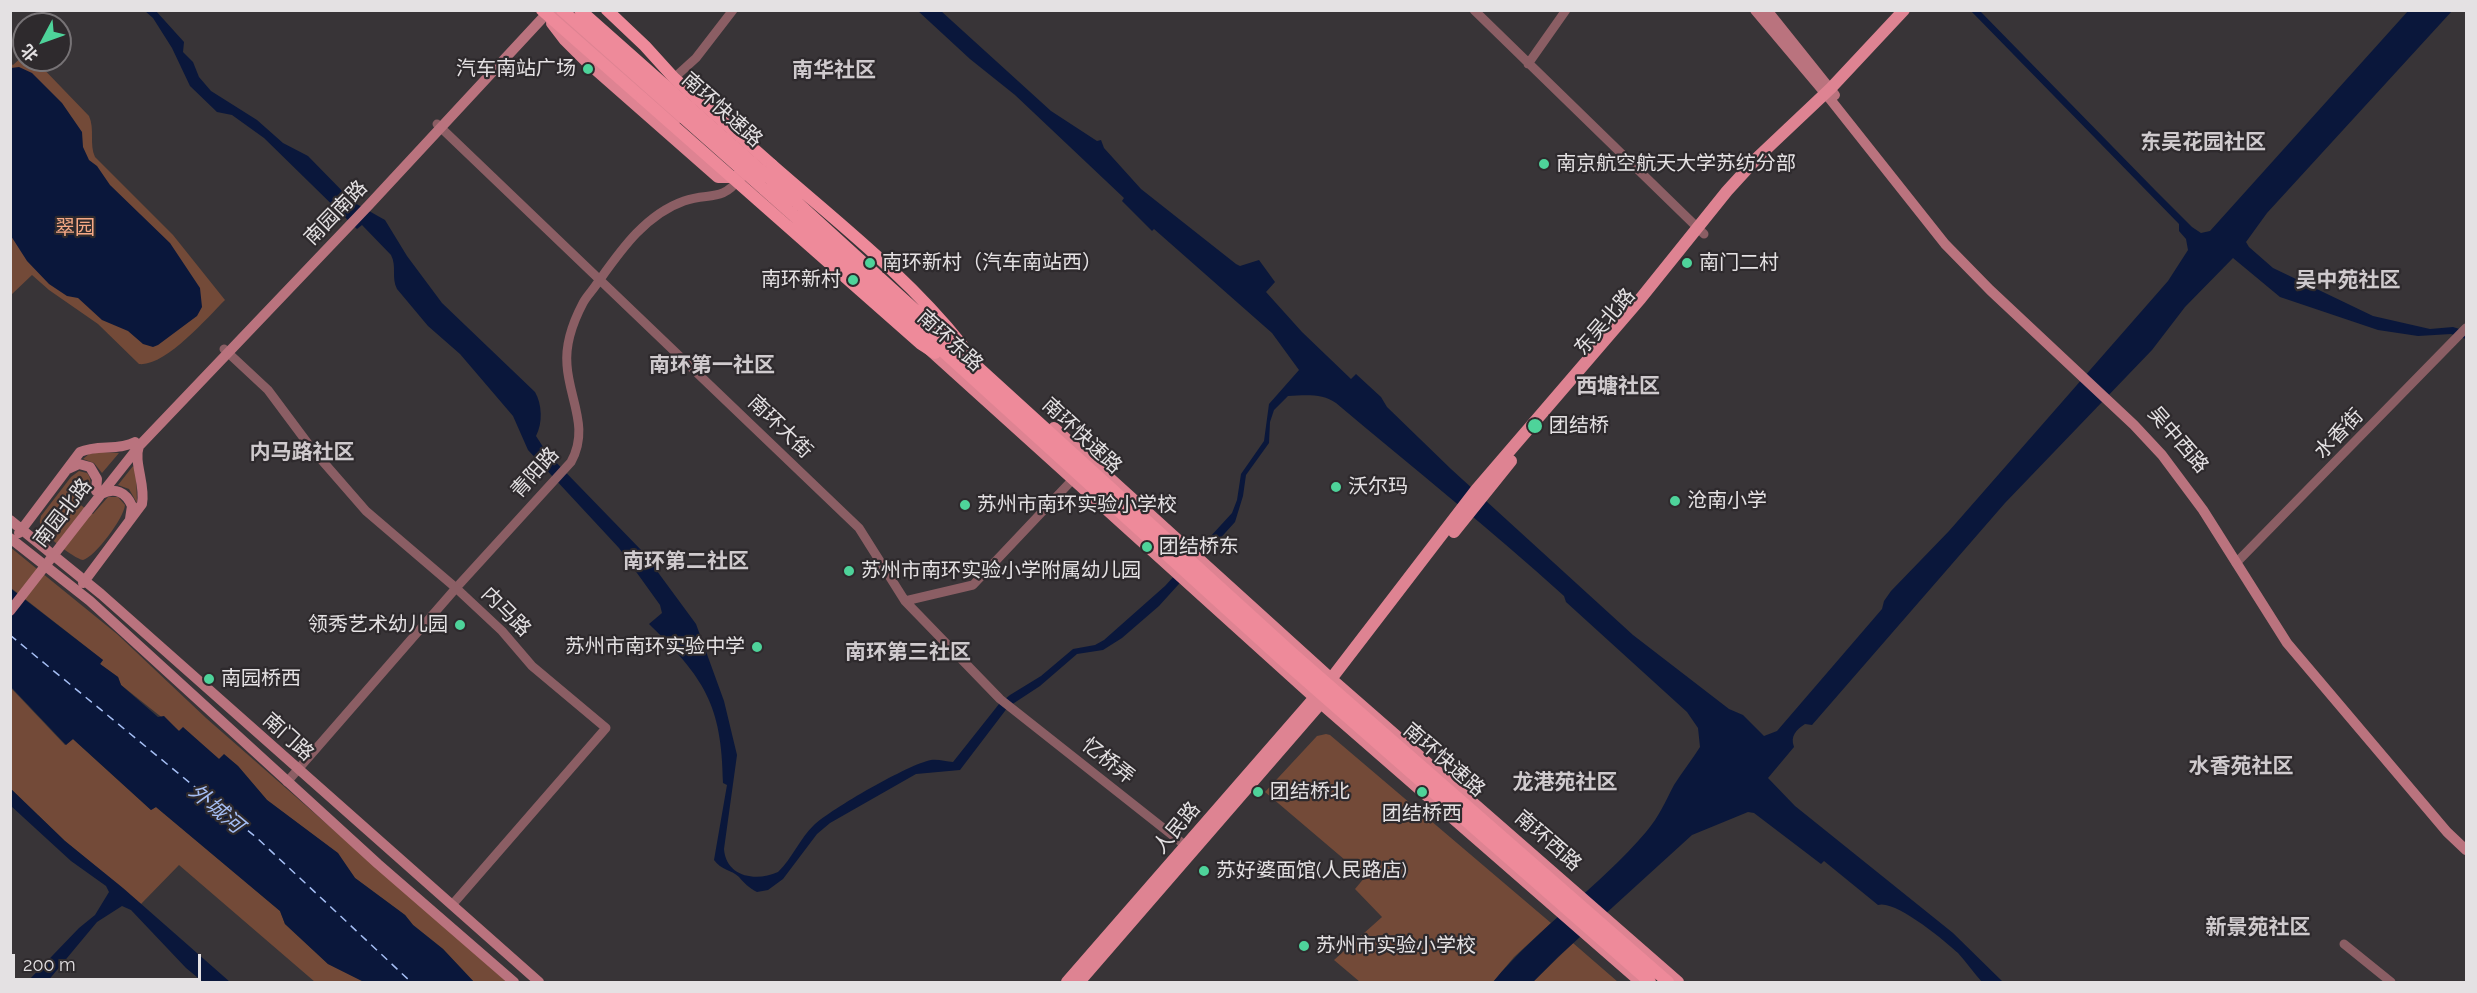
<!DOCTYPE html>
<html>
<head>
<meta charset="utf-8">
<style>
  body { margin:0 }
  #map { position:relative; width:2477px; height:993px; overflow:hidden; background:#383437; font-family:Raleway,"Noto Sans SC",sans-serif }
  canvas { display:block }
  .frame { position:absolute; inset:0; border:12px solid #e4e1e3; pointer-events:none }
  .north { position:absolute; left:12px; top:12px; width:60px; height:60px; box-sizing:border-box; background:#2e2a2d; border:2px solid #777376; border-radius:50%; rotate:229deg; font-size:16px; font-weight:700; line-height:24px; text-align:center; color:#e4e1e3 }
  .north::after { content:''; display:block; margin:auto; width:21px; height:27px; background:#4ed39a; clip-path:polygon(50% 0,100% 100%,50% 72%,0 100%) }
  .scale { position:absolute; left:12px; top:954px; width:189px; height:27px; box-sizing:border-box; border:3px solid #e4e1e3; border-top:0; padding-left:8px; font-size:18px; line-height:21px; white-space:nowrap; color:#e4e1e3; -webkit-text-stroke:4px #2e2a2d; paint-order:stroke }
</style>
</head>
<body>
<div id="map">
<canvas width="2477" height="993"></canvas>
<div class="frame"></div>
<div class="north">北</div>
<div class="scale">200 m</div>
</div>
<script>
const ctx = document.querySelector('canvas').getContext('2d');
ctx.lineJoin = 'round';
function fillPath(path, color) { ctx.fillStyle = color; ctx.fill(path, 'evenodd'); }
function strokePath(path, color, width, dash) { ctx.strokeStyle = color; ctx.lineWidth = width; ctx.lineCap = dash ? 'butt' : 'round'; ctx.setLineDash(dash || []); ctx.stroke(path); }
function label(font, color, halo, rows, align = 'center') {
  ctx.font = font + ' Raleway,"Noto Sans SC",sans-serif'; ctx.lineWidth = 4.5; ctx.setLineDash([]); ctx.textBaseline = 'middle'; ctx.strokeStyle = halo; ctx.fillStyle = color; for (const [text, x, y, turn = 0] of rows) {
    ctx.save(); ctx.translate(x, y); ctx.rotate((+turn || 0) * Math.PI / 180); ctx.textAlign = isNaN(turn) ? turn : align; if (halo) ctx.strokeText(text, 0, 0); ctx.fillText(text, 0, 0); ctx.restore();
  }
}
const green = new Path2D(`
  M24,55V60H35L89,116C95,129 89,145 95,157L173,235L225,300C207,318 165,367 139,364L98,324L49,290L32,275L11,295L10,63L13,65Z
  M101,452L119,453L102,473L94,463L83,459L89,454Z
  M133,466L136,470L137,503L129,489L118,485Z
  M79,471L87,473C96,484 85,494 78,503L93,514L108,497H118L125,505C124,518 95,557 83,560C73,558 44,535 41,526C39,521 40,521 41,516L71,477Z
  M10,547L117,634L206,718L507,982H474L443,949L413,925L405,915L355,878L337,853L267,800L238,766L224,755L219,759L183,728L179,731L121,685L118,677L100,664L103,660L11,588Z
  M10,687L65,745L73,739L151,810L156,807L280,911L285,924L328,964L364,982H315L179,865L141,904L65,841L11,789Z
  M1326,734L1330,735L1551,923L1514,957L1493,982H1360L1334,960L1382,917L1355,889L1365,877L1265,792L1317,736Z
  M1573,943L1618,982H1533Z`);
const water = new Path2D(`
  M145,11H156L184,42L183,52L193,62L199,77L211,91L257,120L283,143L308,156L353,202L385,220L407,256L442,303L535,392C542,404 543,423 536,436L547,453L643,552L696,624L724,701L737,755L724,849C726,877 756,882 778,872C792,859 800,838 814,825C831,809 909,764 931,760C939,759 946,762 953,762L999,704L1010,695L1041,676L1073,649L1095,645L1104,640L1165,586L1232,513L1237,500L1241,474L1264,441L1269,404L1299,370L1272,333L1154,229L1152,231L1122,201L1124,198L1015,95L970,59L918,11H941L1051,111L1097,141L1101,140L1104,148L1141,189L1236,264L1240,266L1259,260L1275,282L1266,292L1302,332L1351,379L1356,374L1381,397L1387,407L1451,469L1633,635L1729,709L1743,715L1764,736L1777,731L1882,609L1884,601L1891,591L1949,531L2168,281L2188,250L2186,239L2179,231V224L1971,11H1980L2155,190L2192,227L2201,233L2210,231L2408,11H2452L2267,213L2246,242L2249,247L2273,268L2373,316L2430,329L2453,327L2466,331V339L2451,334L2418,336L2378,330L2280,297L2233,258L2185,307L2152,350L2005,503L1812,725L1805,724C1796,730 1790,736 1794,747L1768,778L1795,806L1953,933L2003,982H1982C1974,973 1966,962 1958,953C1945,941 1895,899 1878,905L1824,861L1821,864L1754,813L1748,812L1692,835L1558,957L1533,982H1493C1539,927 1600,886 1646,832C1659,817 1665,802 1674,785C1682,772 1692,760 1700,747L1698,728L1687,712L1566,602L1564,596C1490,529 1412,467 1336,403C1323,393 1304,395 1288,396L1274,410L1270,422L1269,443L1246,475L1243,496L1235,522L1159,606L1122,638L1103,650L1077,654L1040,686L1008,707L960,770L916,774L830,823L817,834L783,879L768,890L757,892C749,888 744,883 739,877C732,870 721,870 714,860L727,785L723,783C722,704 704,678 649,624L662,613L660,605L619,548L528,450L513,416L460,354L428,326L397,289C391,278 397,266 391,255L362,225L357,229L264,138L232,115L217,112L190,86L172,48L153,18Z
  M19,67L32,73L62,103L82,132L83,147L89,160L97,166L110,185L170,243L200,288L202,307L197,316L158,345L153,347L143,344L128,331L102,320L78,298L67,296L49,284L27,261L11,236V68Z
  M10,588L103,660L100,664L118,677L121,685L158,717L164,716L179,731L183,727L219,759L224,754L238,766L267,800L338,853L355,878L405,915L413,925L443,949L474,982H364L328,964L285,924L280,911L156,807L151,810L73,739L66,745L11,687Z
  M11,789L65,841L123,888L230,982H203L186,968L131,910L122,906L97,922L47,982H27L79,928L95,915L109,892L106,886L71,861L11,806Z`);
const ferry = new Path2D(`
  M10,635L257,838L411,982`);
const tertiary = new Path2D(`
  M1474,10L1704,234
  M1528,64L1566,10
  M674,78L696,58L733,10
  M437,124L859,528L905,601L1000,699L1191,850
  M224,349L268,390L312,449L366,511L456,588L502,631L532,666L606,728L452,905
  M2236,563L2466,328
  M905,601L973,585L1076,476
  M287,782L456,588L571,462C590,428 569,399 567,365C565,343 573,322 583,303C586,297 592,291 596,285C619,253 644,215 684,201C709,192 721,203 740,178
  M2344,944L2391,982`);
const secondary = new Path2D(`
  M1755,10L1830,99L1945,244L1990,290L2134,425L2162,455L2203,510L2287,643L2447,832L2466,850
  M1767,10L1835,95
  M68,469L79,464L90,467L97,479L96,491
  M101,494C115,487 126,492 132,506L130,519
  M87,512L140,445L368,206L550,10
  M10,520L101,594L539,982
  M19,533L80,452C97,444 119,451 135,442
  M10,538L90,601L378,864L514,982
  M83,583L142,504C146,485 133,462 139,446`);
const primary = new Path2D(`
  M552,10L675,119
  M552,23L565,40L586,61L718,177H740
  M928,348L1321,703L1641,982
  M1054,428L1331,679L1678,982
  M1454,532L1511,461
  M1067,982L1331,679L1476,490L1641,298L1727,191L1759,156L1831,88L1904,10
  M1079,982L1326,697`);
const trunk = new Path2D(`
  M542,10L642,98
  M607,10L645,46L674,78L772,165`);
const secondaryBridge = new Path2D(`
  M10,611L87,512`);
const trunkBridge = new Path2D(`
  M562,10L793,215L1286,663L1650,982
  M580,10L801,206L1293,654L1668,982
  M642,98L921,344L935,353
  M772,165C837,222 908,277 962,345`);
const markers = [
  [588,69,6,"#4ed39a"],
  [1544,164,6,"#4ed39a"],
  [870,263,6,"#4ed39a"],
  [1687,263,6,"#4ed39a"],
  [853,280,6,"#4ed39a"],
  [1535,426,8,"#4ed39a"],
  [1336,487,6,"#4ed39a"],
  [1675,501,6,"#4ed39a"],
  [965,505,6,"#4ed39a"],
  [1147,547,6,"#4ed39a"],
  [849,571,6,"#4ed39a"],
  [460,625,6,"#4ed39a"],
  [757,647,6,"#4ed39a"],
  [209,679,6,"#4ed39a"],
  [1258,792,6,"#4ed39a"],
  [1422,792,6,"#4ed39a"],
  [1204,871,6,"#4ed39a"],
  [1304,946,6,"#4ed39a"]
];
const poiNames = [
  ["汽车南站广场",576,69,"right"],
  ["南京航空航天大学苏纺分部",1556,164],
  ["南环新村（汽车南站西）",882,263],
  ["南门二村",1699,263],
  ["南环新村",841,280,"right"],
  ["团结桥",1549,426],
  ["沃尔玛",1348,487],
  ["沧南小学",1687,501],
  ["苏州市南环实验小学校",977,505],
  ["团结桥东",1159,547],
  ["苏州市南环实验小学附属幼儿园",861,571],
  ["领秀艺术幼儿园",448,625,"right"],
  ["苏州市南环实验中学",745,647,"right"],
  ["南园桥西",221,679],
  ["团结桥北",1270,792],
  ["团结桥西",1422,814,"center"],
  ["苏好婆面馆(人民路店)",1216,871],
  ["苏州市实验小学校",1316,946]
];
const streetNames = [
  ["南环快速路",722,110,42],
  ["南园南路",336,213,-46],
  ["东吴北路",1605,322,-49],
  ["南环东路",950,341,42],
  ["南环大街",780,427,44],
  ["水香街",2339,434,-46],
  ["南环快速路",1082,436,43],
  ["吴中西路",2178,440,49],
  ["青阳路",535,473,-48],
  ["南园北路",63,513,-52],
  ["内马路",506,612,45],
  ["南门路",288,737,42],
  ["南环快速路",1444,760,41],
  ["忆桥弄",1108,761,38],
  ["人民路",1177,828,-50],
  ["南环西路",1548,841,41]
];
const parkNames = [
  ["翠园",75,228]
];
const neighbourhoodNames = [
  ["南华社区",834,71],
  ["东吴花园社区",2203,143],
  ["吴中苑社区",2348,281],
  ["南环第一社区",712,366],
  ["西塘社区",1618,387],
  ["内马路社区",302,453],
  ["南环第二社区",686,562],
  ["南环第三社区",908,653],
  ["水香苑社区",2241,767],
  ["龙港苑社区",1565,783],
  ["新景苑社区",2258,928]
];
const waterNames = [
  ["外城河",216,809,40]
];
fillPath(green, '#734a38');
fillPath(water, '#0a173b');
strokePath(ferry, '#a5bef4', 1.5, [8, 6]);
strokePath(tertiary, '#8b5e64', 9);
strokePath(secondary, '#ba737e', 10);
strokePath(primary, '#de8392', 12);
strokePath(trunk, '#ee8a9a', 12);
strokePath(secondaryBridge, '#ba737e', 10);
strokePath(trunkBridge, '#ee8a9a', 12);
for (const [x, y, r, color] of markers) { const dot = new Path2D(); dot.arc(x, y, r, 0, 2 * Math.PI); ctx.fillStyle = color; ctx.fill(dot); strokePath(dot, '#2e2a2d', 2); }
label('20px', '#e4e1e3', '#2e2a2d', poiNames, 'left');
label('20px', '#e4e1e3', '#2e2a2d', streetNames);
label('20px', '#f6a986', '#2e2a2d', parkNames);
label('bold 21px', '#cfcacd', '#2e2a2d', neighbourhoodNames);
label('italic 21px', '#a5bef4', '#2e2a2d', waterNames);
</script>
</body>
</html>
